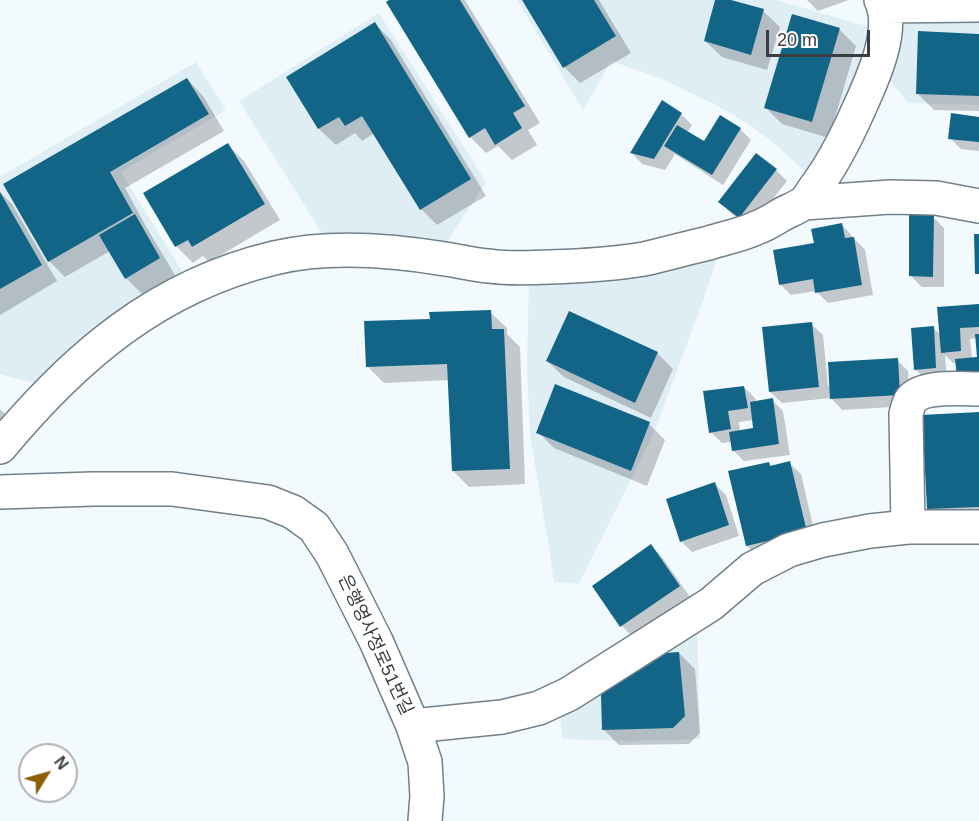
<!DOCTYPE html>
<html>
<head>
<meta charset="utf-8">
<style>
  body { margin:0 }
  #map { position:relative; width:979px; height:821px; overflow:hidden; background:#f3fafe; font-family:Arial,sans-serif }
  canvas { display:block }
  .north { position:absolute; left:18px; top:743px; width:60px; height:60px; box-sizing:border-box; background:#fff; border:2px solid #afb1b3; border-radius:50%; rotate:53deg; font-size:16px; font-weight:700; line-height:24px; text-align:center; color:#373d41 }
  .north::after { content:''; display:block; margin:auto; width:21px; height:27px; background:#8f5e0b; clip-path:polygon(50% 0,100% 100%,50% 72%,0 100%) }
  .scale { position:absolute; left:766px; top:30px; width:104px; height:27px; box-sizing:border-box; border:3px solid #373d41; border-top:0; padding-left:8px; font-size:18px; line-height:21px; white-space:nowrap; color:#373d41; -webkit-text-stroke:4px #fff; paint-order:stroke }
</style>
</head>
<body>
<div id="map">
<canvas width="979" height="821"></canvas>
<div class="north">N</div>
<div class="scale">20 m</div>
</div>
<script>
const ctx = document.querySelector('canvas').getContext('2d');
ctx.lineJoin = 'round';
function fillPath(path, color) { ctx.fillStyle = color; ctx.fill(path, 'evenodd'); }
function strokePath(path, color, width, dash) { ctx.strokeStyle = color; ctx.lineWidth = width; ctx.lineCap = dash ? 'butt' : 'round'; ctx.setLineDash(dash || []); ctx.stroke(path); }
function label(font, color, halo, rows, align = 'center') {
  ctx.font = font + ' Arial,"Noto Sans KR",sans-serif'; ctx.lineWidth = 6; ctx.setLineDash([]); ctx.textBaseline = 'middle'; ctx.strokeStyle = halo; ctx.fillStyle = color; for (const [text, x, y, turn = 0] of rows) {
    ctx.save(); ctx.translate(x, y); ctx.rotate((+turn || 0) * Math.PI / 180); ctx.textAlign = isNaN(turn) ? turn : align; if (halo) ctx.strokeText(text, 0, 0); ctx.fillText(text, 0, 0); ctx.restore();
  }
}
const built = new Path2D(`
  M517,0H776L873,28L864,68L811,177L776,145L747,123L718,106L662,79L611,61L583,110Z
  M379,13L486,182L445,245L325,238L239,101Z
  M979,19V105L908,103L886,76L897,32L902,22Z
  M196,62L226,110L121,172L184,274L37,384L0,374V177Z
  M719,252L704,298L653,435L579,584L554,582L548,542L530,436L527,365L529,277Z
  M697,620L700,739L626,741L563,739L558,707Z`);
const shadow = new Path2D(`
  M392,0H465L540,123L528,130L537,145L512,160L498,146L486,153L470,137L388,3Z
  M524,0H599L631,53L580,83L564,67Z
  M717,0H725L763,11L780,27L767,70L722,57L705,41Z
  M807,0H849L818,11Z
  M793,16L840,30L856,46L829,138L782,124L766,108Z
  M375,24L391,40L486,196L437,225L421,209L375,133L362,141L355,133L336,145L319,129L288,77Z
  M979,35V111L934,110L918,94Z
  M187,79L203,96L224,131L125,188L148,230L175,275L142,294L126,278L110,251L65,277L49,261L5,185Z
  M681,114L692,125L687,133L705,143L740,129L751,140L723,185L675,154L665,170L642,164L632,153Z
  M979,118V151L961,149L950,138Z
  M228,145L244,161L280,220L209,262L203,256L193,263L177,247L145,194Z
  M776,170L787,181L750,228L731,213L720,202Z
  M0,192L12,204L57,281L0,315Z
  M933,217L944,228V287H922L910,275Z
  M842,225L865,250L873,295L828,303L816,291L791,295L780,284L815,244Z
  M979,305V387L957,363H953L945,355L947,379L926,380L915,369L933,328L941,335ZM977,338L979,359H972L970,339Z
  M490,312L507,328V334L520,347L525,484L469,487L453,471L450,380L384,383L367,366Z
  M811,324L823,335L828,386L897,360L908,371L910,406L842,410L831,398L782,403L770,392Z
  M657,353L673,369L651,418L564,377L547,361Z
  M744,387L755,398L756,402L772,400L783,411L790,455L744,461L733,450L732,442L722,443L711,432ZM754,420L755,429L740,432L739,422Z
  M0,409L8,417L0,427Z
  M979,414V523L944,524L928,508Z
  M649,424L665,440L647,486L554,448L538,432Z
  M769,463L772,467L789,463L801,474L817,543L758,557L747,546Z
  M715,484L726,495L739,536L692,552L681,541Z
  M651,546L662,557L690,597L633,637L622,626L594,586Z
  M679,653L695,669L700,733L689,744L619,745L603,729Z`);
const building = new Path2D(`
  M389,0H460L525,106L513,113L522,128L495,145L485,128L469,138L386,2Z
  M522,0H594L616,36L563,68Z
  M715,0H731L764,9L751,55L704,41Z
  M792,14L840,28L812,122L764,108Z
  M375,22L471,179L420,210L362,116L345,126L339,117L318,129L286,77Z
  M918,31L979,34V96L916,94Z
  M187,78L209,114L110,172L133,213L48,262L3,184Z
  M662,100L682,113L654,159L630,153Z
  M951,113L979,117V142L948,139Z
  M720,115L741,128L712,175L664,146L677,125L704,141Z
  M228,143L265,204L192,247L188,240L175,247L143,193Z
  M756,153L777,169L739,218L718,202Z
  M0,192L42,265L0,289Z
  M135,214L160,258L125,279L99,235Z
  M909,215H934L933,277L909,276Z
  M842,223L845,238L854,237L862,285L815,293L813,279L779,285L773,250L814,243L811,229Z
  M974,234H979V274H975Z
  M979,304V327L960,328L961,351L941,353L937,307Z
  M491,310L492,329H504L510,469L452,471L447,364L366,367L364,321L430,319L429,312Z
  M569,311L658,352L635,403L546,361Z
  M812,322L819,387L769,392L762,327Z
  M934,326L936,368L914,370L911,328Z
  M975,334H979V376L957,377L955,359L977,357Z
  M898,358L900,395L830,399L828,362Z
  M555,384L650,422L631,471L536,433Z
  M744,386L748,408L728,411L731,429L709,433L703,391Z
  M773,398L779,444L732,451L729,432L753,428L750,402Z
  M979,412V507L927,509L922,415Z
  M790,461L807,532L746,546L728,471L769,462L770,466Z
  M715,482L729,525L680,542L666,499Z
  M651,544L680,586L620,627L592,586Z
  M679,652L685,716L673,728L602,730L601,695L651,654Z`);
const minor = new Path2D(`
  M884,6L979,5
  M804,203L890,197L936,198L979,206
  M0,447C75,357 157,286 274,258C328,245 391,250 445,259C460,261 474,265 489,266C509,269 530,268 550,267C581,266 613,264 644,259C666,254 687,248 709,243C724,238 742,235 756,228C765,225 773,220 781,215C788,211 799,207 805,202C809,198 812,192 815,188C833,164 846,138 858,111C871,82 896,31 881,0
  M0,492L93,489H172L268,502L293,512L314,527L332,554L376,641L413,726L425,762L427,796L425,821
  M908,527L906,414C907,410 909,403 911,400C923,385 962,389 979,389
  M413,726L502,717L539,708L569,694L711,604L752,569L789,550L823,540L870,531L908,527H979`);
const streetNames = [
  ["은행영사정로51번길",375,645,65]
];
fillPath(built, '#dfeef5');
fillPath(shadow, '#0003');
fillPath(building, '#136588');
strokePath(minor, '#718089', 36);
strokePath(minor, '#fff', 33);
label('18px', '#373d41', '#fff', streetNames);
</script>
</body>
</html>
